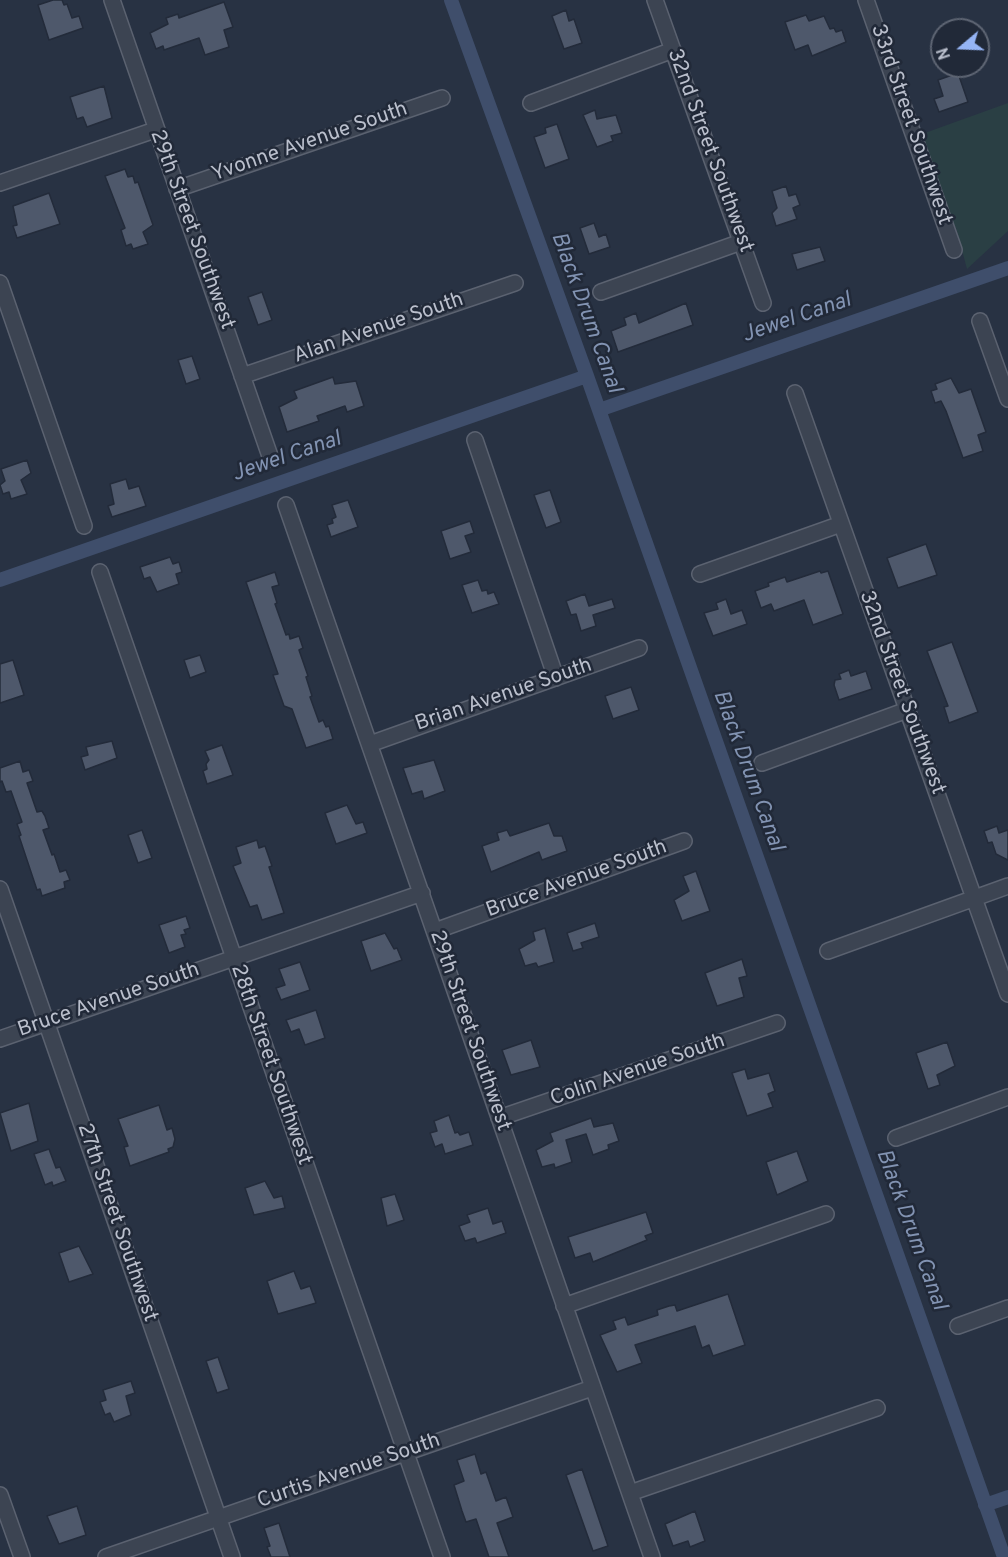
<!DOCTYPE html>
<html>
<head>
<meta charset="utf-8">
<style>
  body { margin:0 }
  #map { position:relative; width:1008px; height:1557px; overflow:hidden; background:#283243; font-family:Overpass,sans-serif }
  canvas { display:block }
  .north { position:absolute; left:930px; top:18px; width:60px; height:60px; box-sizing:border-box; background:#212938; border:2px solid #5e6573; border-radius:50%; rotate:251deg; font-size:16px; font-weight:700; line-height:24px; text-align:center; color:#babfcc }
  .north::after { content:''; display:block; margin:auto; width:21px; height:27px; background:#95b4f5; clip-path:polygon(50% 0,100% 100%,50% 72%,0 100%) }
</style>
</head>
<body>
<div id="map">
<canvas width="1008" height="1557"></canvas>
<div class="north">N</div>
</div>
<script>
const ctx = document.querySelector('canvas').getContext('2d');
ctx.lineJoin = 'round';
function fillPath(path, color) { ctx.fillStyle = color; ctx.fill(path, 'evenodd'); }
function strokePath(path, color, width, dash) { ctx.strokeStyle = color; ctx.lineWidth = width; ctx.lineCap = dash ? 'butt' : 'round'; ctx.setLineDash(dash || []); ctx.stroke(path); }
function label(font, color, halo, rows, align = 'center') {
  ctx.font = font + ' Overpass,sans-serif'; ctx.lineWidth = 5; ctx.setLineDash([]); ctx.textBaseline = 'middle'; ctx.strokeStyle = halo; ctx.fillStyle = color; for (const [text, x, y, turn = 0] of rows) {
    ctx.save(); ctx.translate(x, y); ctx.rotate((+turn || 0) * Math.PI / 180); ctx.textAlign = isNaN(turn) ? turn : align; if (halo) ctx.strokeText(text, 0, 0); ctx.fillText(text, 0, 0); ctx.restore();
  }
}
const green = new Path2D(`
  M1008,103V231L967,269L956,228L934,191L922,134Z`);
const canal = new Path2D(`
  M451,0L587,376L1004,1557
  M599,410L1008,268
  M0,580L587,376
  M985,1505L1008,1497`);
const building = new Path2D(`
  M53,0H62L64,5L67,4L72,18L79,16L83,28L49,40L38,5Z
  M224,2L233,27L224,30L229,47L205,55L199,38L164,50L163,46L156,49L150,33L168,24L166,18L178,14L179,18Z
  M566,10L569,21L574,19L582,43L564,49L552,16Z
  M806,15L809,21L824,16L830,29L834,28L836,32L842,30L846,42L812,56L808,45L795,50L785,22Z
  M958,73L968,102L939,112L934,99L943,96L938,80Z
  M104,86L112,118L87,127L83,117L77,119L70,97Z
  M595,110L597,119L616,115L622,133L611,136L613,141L597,147L583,115Z
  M557,124L569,159L545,168L534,137L546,133L545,128Z
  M125,169L128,177L133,176L135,183L138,182L153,225L143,232L148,244L133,249L131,244L126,246L121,230L125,228L105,176Z
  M786,186L789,196L796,194L800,205L793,208L797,219L776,226L772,213L777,208L772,191Z
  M49,193L60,224L17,238L13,226L17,225L13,206Z
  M594,223L599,237L606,234L610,247L589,254L580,228Z
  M820,247L825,261L797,270L792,254Z
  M262,292L272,320L258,325L248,297Z
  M686,303L693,325L618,352L611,331L626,325L624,318L636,313L639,323Z
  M192,356L200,379L186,384L178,360Z
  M333,377L335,384L356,381L364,406L347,412L345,406L317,416L319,421L287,432L279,407L297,398L294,391Z
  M951,378L959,393L971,389L986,432L978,435L983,451L963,458L946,411L941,401L935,403L931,391L937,389L935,384Z
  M27,460L31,473L21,480L27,494L11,499L9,492L3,494L0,485L5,481L1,469Z
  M126,479L129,489L139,486L146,506L112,517L108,506L114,504L110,484Z
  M550,490L561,522L546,528L534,495Z
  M348,500L358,527L331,537L327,525L333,523L332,519L336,517L332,505Z
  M470,521L474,533L465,536L471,552L450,559L441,531Z
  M926,544L937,575L898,588L887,558Z
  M170,557L173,564L179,562L182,572L176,574L179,584L157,592L150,577L144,579L140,567Z
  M820,571L821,573L828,571L843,614L813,625L804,600L774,611L771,604L761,608L755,591L769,586L768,583L785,577L787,582Z
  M275,572L279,585L272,587L277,603L275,604L286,635L289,634L290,639L299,636L303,648L299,650L308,676L306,677L312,696L310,697L319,722L323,720L326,727L329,726L333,739L306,748L292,709L284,706L273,675L278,674L246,582Z
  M478,580L482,591L487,590L488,594L494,592L499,604L472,613L462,585Z
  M585,594L589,606L612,599L615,608L593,615L596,626L581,631L576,614L571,615L566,601Z
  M726,599L731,614L742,610L747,624L713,636L704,613L718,609L716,603Z
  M952,642L978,712L949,723L944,707L948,706L927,651Z
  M200,655L206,672L190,678L184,660Z
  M13,660L24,695L0,703V664Z
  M849,670L851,676L866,671L872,689L839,700L834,685L835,680L841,679L839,674Z
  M631,687L639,710L613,719L605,696Z
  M112,741L117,758L85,770L81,757L88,755L86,747Z
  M222,745L233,775L207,784L203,771L207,769L206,764L209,760L205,751Z
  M434,760L445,791L424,799L422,791L412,794L403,768Z
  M20,761L23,772L29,770L33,781L27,783L37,812L42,811L45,816L49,828L43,830L52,855L54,854L60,872L66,870L70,880L64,882L65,888L42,896L40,889L37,890L19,836L21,835L17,824L22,822L11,791L6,792L2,781L0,782V768Z
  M347,805L356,824L363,822L367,833L336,844L325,813Z
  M549,823L554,836H562L567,851L542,860L539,852L491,872L482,846L499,840L497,833L507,830L510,836Z
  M997,826L999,833L1008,830V860L996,854L992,842L988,843L984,831Z
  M142,830L152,858L138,863L128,835Z
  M257,840L259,848L265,846L272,866L269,867L284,913L262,920L257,905L250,907L233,866L241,863L236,847Z
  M696,871L710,911L682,921L674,900L689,891L683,876Z
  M186,916L190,928L184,930L186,934L181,935L185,947L169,953L159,925Z
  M595,923L599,937L581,943L583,948L573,951L567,933Z
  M545,928L554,962L538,967L536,963L525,966L519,949L535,940L533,932Z
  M385,933L394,949L397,948L402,960L371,971L361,941Z
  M742,959L747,976L739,978L744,997L717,1006L705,973Z
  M300,962L310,990L281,1000L276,988L285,985L279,969Z
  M316,1010L325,1038L305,1045L299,1029L291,1032L286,1020Z
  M531,1040L540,1067L511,1075L502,1050Z
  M947,1042L955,1066L937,1075L940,1085L928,1089L916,1053Z
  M745,1069L748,1079L769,1073L775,1091L768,1094L773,1107L747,1116L732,1073Z
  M29,1103L38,1141L11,1151L0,1113Z
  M159,1105L167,1130L172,1128L175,1139L173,1147L168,1149L169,1152L130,1166L124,1147L128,1146L118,1119Z
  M449,1115L455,1133L458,1132L460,1135L469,1132L473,1145L445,1154L442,1144L435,1147L430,1133L437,1131L434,1121Z
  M591,1118L594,1127L613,1123L619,1141L608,1145L609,1149L593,1155L586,1134L566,1140L572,1162L555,1168L554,1164L542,1167L536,1150L553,1141L550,1133Z
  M49,1149L56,1168L60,1167L66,1181L53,1186L52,1182L45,1185L34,1154Z
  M797,1151L808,1181L777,1195L766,1162Z
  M265,1181L274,1198L282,1196L285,1208L254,1215L245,1188Z
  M395,1194L404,1220L387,1226L381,1198Z
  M488,1208L493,1224L502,1221L506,1233L477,1243L475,1238L465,1241L459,1226L470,1222L467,1215Z
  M646,1212L653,1233L645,1236L647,1240L593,1262L590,1253L575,1258L568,1237Z
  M79,1246L93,1274L69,1282L59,1253Z
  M294,1271L301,1289L310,1286L316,1303L278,1314L267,1281Z
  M728,1294L745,1345L713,1356L709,1345L702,1348L695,1326L635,1345L642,1363L617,1372L600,1335L616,1329L613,1321L625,1317L628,1325L658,1315L657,1310L669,1306L675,1305L677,1311Z
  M218,1357L229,1389L217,1393L206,1361Z
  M131,1381L135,1393L126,1396L131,1415L114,1422L110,1413L105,1415L100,1402L106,1400L103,1390Z
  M475,1454L481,1474L486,1472L496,1501L506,1497L513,1517L497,1523L509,1557H489L476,1519L466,1522L462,1511L454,1485L464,1481L457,1460Z
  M582,1469L608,1546L593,1551L566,1475Z
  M77,1506L86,1535L59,1544L47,1516Z
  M695,1511L705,1541L690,1547L688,1541L673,1546L665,1524Z
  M279,1523L290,1557H271L267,1547L270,1546L264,1528Z`);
const street = new Path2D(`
  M112,0L271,459
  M655,0L763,303
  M866,0L954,250
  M531,103L673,50
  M0,183L155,130
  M177,189L442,98
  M0,283L84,526
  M601,292L741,242
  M980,321L1008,399
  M242,376L515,283
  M795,393L1008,994
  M475,440L556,678
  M286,505L652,1557
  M100,572L442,1557
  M700,574L841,524
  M370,744L639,648
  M762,763L907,710
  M0,889L232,1557
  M435,931L684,841
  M828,951L1008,886
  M0,1039L422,893
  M499,1118L777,1023
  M896,1138L1008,1097
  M564,1306L826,1214
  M958,1326L1008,1308
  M630,1493L877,1408
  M0,1495L22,1557
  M106,1557L592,1388`);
const streetNames = [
  ["33rd Street Southwest",910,125,71],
  ["Yvonne Avenue South",310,143,-19],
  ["32nd Street Southwest",709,151,70],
  ["29th Street Southwest",191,230,70],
  ["Alan Avenue South",379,329,-19],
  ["32nd Street Southwest",901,693,70],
  ["Brian Avenue South",504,696,-19],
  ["Bruce Avenue South",577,880,-20],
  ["Bruce Avenue South",109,1001,-19],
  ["29th Street Southwest",469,1031,71],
  ["28th Street Southwest",270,1065,71],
  ["Colin Avenue South",638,1071,-19],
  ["27th Street Southwest",116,1223,71],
  ["Curtis Avenue South",349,1472,-19]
];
const waterNames = [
  ["Black Drum Canal",585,313,70],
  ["Jewel Canal",797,319,-19],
  ["Jewel Canal",287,458,-19],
  ["Black Drum Canal",747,771,70],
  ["Black Drum Canal",910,1230,70]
];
fillPath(green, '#2a3f44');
strokePath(canal, '#3f4e6b', 14);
fillPath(building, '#4e586b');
strokePath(building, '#232b3a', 1.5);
strokePath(street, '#5b6270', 18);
strokePath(street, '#3c4452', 15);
label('21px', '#babfcc', '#212938', streetNames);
label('italic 22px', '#8293b2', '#212938', waterNames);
</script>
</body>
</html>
